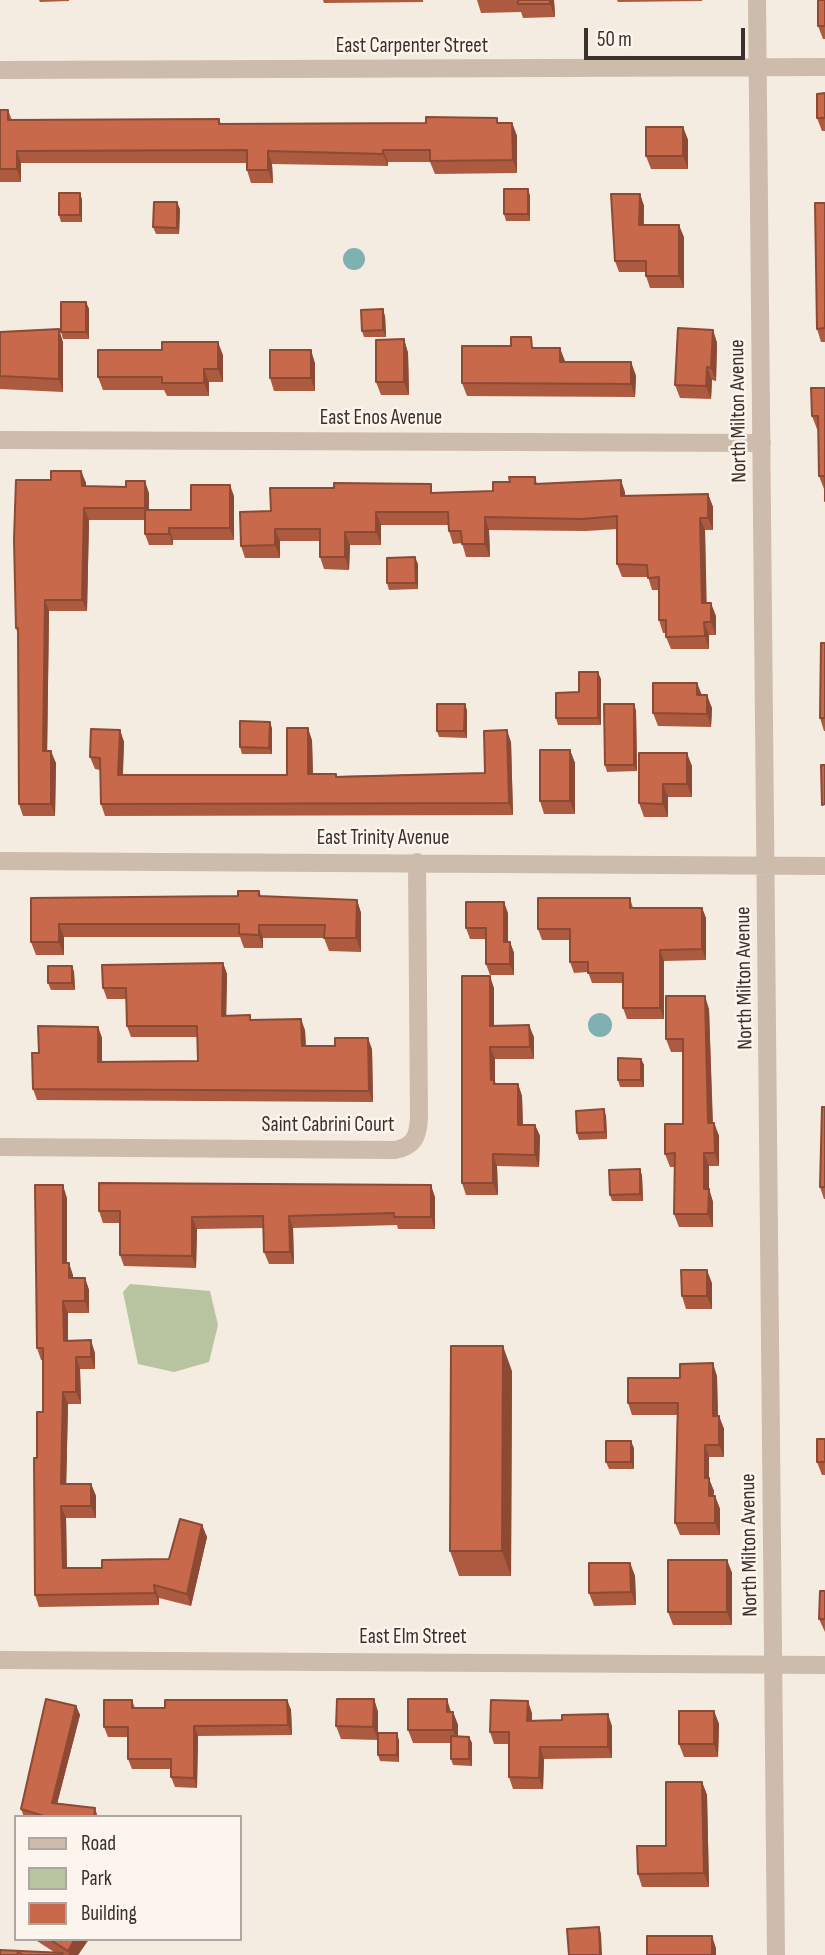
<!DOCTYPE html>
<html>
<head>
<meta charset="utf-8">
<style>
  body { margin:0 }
  #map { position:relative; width:825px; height:1955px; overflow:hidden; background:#f4ebe1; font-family:"Sofia Sans Condensed",sans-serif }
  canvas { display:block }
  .legend { position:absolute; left:14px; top:1815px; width:228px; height:126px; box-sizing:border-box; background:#fbf5ee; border:2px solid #aea6a0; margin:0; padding:9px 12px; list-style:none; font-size:21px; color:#3b302b }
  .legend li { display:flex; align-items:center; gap:14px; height:35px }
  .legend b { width:35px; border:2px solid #aea6a0 }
  .scale { position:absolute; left:584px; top:28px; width:161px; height:32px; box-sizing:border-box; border:4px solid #3b302b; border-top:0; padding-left:9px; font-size:21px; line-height:24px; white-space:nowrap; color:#3b302b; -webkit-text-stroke:5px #fbf5ee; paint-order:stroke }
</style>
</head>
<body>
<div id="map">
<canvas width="825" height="1955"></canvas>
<ul class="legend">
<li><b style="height:9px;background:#cdbbac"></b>Road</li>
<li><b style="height:19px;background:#b8c4a0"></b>Park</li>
<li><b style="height:19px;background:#c8694b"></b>Building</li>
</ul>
<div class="scale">50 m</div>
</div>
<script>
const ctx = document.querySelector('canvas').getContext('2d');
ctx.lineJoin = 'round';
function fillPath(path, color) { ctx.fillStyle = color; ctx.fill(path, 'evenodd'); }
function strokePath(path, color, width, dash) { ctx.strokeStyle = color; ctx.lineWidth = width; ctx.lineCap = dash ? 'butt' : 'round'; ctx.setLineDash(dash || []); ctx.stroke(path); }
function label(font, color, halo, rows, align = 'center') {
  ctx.font = font + ' "Sofia Sans Condensed",sans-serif'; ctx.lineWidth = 5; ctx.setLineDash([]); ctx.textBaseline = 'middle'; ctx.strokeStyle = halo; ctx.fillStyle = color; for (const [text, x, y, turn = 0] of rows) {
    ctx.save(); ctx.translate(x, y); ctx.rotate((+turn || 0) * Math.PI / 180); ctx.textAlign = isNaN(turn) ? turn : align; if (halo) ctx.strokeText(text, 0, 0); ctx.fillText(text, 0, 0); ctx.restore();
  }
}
const green = new Path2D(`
  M130,1284L210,1291L218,1325L209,1362L174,1372L138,1364L123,1292Z`);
const water = new Path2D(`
  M343 259a11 11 0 1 1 22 0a11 11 0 1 1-22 0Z
  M588 1025a12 12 0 1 1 24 0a12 12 0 1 1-24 0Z`);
const street = new Path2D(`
  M757,0L776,1955
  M0,70L825,67
  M0,440L762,443
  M0,861L825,866
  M0,1147L395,1150C414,1146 418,1137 419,1118L417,862
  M0,1660L825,1665`);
const wall = new Path2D(`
  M39,0H69V1L40,2Z
  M323,0H423V2L324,3Z
  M477,0H554L555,17L523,18L521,12L481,13Z
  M617,0H702V1L618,2Z
  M825,0V39H823L818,26Z
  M825,93V131H822L817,118Z
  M0,110H8L12,120L219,119L221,124L512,123L517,136V173L435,174L430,162H388V166L272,164L273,183H251L247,170V163H21V182H0Z
  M683,127L688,140V169H651L646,156Z
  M528,189L530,196V221H506L504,214Z
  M80,193L82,200V222H61L59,215Z
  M640,194L644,206V225L684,237V288H650L646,276V272H619L615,261Z
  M825,203V342H821L817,329Z
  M180,209L179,234H156L153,227Z
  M86,302L89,309V339H63L61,332Z
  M385,316L386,337H364L362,331Z
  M713,330L717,343L716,381L712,380L711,399L680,398L675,385Z
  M0,332L63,342V392L0,389Z
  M404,339L408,353L409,395H381L376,382Z
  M511,346L535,348L565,361V362H631L636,376L635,397L467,396L462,383Z
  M223,355V382H209V396H167L164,390H103L98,377Z
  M315,363V391H274L270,378Z
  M825,388V489H824L819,476V429H817L812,416Z
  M81,471L86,483V486L149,493V510H191L234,496V540H173V545H149L145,534V520H89L87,611H49L47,751L56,763L55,816H23L19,804L18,635L16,628L51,480Z
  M535,477L537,484L625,492V496L708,494L713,507V530H705L706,603L716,616V635H709V649H671L666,637V633H663L659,620V590H652L648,577H622L617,564V529L586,531L489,530L490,557H466L462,543L453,544L449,531V525H381V545H350L349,570L324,569L320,557V541H280V558H245L241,546L271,511L434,493L493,491L510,482Z
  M418,564V589L389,590L387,583Z
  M825,643V731H824L820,718Z
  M601,679V725H558L556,718L579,692Z
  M697,683L702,695L712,708L711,727L658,726L653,713Z
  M465,704L467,711V738L439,737L437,731Z
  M634,704L636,711L637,771L607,772L605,765Z
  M272,728V754H242L240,747Z
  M120,730L124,742L123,775H287L312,740L313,774L337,776L485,773L511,742L513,815L105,816L101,804L100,770L95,769L90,757Z
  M570,750L575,763V814H544L540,801Z
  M639,753L692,766V797H668V817H644L639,803Z
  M259,891L261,896L357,900L361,913V952L329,951L324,938H263V948H244L240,937H64V955H36L31,942V898L238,896Z
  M630,898L633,908H702L706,918V960L664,961V1019H627L623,1008V983H592L588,972L574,973L570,962V940H542L538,929Z
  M508,913V942H510L514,953V975H490L486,964V939H470L466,928Z
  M223,963L227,974L226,1016L305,1030L306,1046L372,1049L373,1102L37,1100L33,1089L39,1053L98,1027L102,1038V1062L198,1061L197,1037H131L127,1026L126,999H107L103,988Z
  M72,966L74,972L75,990H51L48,983Z
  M494,988V1026L534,1037V1059H495V1082L496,1084H518L522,1096L523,1125H535L540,1136L539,1167L497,1166L498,1195H466L462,1183Z
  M709,1009L713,1123H714L719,1136V1166H709V1189L713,1202V1227H679L674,1214L675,1167H670L665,1154L683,1124V1052H671L666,1039Z
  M641,1059L644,1065V1087H620L618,1080Z
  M825,1107V1199H824L820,1187Z
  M606,1116L607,1139L579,1140L577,1133Z
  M640,1169L642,1176L643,1201H612L610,1195Z
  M435,1197V1229H398L397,1225L293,1228L294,1264H269L264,1252V1228L197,1229L196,1268L124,1266L120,1255V1223H103L99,1211Z
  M67,1198V1263L73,1278H85L89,1290V1313H68V1341L95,1353V1369H80L81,1404H68L66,1484H91L96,1496V1518H66L67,1568H102L169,1559L202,1525L207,1537L191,1606L159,1598V1605L39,1607L35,1595L37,1458L43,1412V1360H41L37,1348Z
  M712,1283V1309H686L682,1296Z
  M512,1371L511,1576H459L450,1551Z
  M717,1376L718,1416H719L724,1429V1457H709V1479L714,1491L713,1496H715L720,1509V1535H680L675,1523L677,1415H632L628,1403L680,1378Z
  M825,1439V1475H822L817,1462Z
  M634,1448V1469H609L606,1462Z
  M727,1560L732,1573V1625H673L668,1612Z
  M630,1563L635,1576L636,1605L594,1606L589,1593Z
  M825,1591V1632L819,1619Z
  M374,1699L378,1712V1740L341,1739L336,1726Z
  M132,1700L135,1708H165L287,1700L291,1710L292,1735L198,1736L197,1788L175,1787L171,1777V1769H132L128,1759V1737H108L104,1727Z
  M76,1706L80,1715L57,1803L95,1808L98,1817H24L21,1809Z
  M714,1711L719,1724L718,1757H684L679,1744Z
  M451,1712H453L458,1725V1736L469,1737L472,1743V1766L453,1765L451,1759V1743H413L408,1730Z
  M532,1713V1721L612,1726V1758L544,1759L543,1789H513L509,1777V1744H494L490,1732Z
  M399,1740V1762L380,1761L378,1755Z
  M702,1782L707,1795L709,1887H642L638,1874L666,1846Z
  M34,1939H89L78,1955H0V1950L54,1952Z`);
const shadedWall = new Path2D(`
  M550,0H554L555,17L550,4Z
  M512,123L517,136V173L513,160Z
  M683,127L688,140V169L683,156Z
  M383,150L388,162V166L383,154Z
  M17,151L21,163V182L17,169Z
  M268,151L272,164L273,183L268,170Z
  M528,189L530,196V221L528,214Z
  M80,193L82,200V222L80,215Z
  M640,194L644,206L643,237L639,225Z
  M177,202L180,209L179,234L177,228Z
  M679,225L684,237V288L679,276Z
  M86,302L89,309V339L86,332Z
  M383,309L385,316L386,337L383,330Z
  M59,329L63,342V392L59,379Z
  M713,330L717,343L716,381L711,368Z
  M404,339L408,353L409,395L404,382Z
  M218,342L223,355V382L218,369Z
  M560,348L565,361V376L560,362Z
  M311,350L315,363V391L311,378Z
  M631,362L636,376L635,397L631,384Z
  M707,367L712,380L711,399L706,386Z
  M204,369L209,382V396L204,383Z
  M81,471L86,483V498L82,486Z
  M621,480L625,492V508L621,496Z
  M145,481L149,493V520L145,508Z
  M230,485L234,496V540L230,528Z
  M708,494L713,507V530L708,518Z
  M84,508L89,520L87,611L82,600Z
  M376,512L381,525V545L376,532Z
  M485,517L489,530L490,557L485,544Z
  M700,518L705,530L707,616L702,603Z
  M169,528L173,540V545L169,534Z
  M275,529L280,541V558L275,545Z
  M345,532L350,545L349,570L345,557Z
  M415,557L418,564V589L416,583Z
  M45,600L49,611L47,763L43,751Z
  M711,603L716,616V635L711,622Z
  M704,622L709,635V649L705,636Z
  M598,672L601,679V725L598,718Z
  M697,683L702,697L697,695Z
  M707,695L712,708L711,727L707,714Z
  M465,704L467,711V738L464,731Z
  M634,704L636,711L637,771L634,765Z
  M270,722L272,728V754L269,748Z
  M308,728L312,740L313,786L308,774Z
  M120,730L124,742L122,787L118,775Z
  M507,730L511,742L513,815L509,803Z
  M570,750L575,763V814L570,801Z
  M51,751L56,763L55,816L51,804Z
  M687,753L692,766V797L687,784Z
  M663,784L668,797V817L663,804Z
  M357,900L361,913V952L356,938Z
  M504,902L508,913V953L504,942Z
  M702,908L706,918V960L702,949Z
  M59,924L64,937V955L59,942Z
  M259,925L263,938V948L259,935Z
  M510,942L514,953V975L510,964Z
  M660,950L664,961V1019L660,1008Z
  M223,963L227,974L226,1027L222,1016Z
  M72,966L74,972L75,990L72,983Z
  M490,976L494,988V1038L490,1026Z
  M705,996L709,1009L713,1137L708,1123Z
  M301,1019L305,1030L306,1057L302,1046Z
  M529,1025L534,1037V1059L530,1047Z
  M98,1027L102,1038V1073L98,1062Z
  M368,1038L372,1049L373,1102L369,1091Z
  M490,1047L495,1059V1082L499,1092L491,1080Z
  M641,1059L644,1065V1087L641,1080Z
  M518,1084L522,1096L523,1136L518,1125Z
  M604,1109L606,1116L607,1139L605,1132Z
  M714,1123L719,1136V1166L715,1153Z
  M535,1125L540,1136L539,1167L535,1155Z
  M704,1153L709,1166V1189L713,1202V1227L708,1214L704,1189Z
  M493,1154L497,1166L498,1195L493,1183Z
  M640,1169L642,1176L643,1201L640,1194Z
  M63,1185L67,1198V1275L63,1263Z
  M431,1185L435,1197V1229L431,1217Z
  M289,1216L293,1228L294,1264L290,1252Z
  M192,1217L197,1229L196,1268L192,1256Z
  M69,1263L73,1275V1290L69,1278Z
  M707,1270L712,1283V1309L707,1296Z
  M85,1278L89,1290V1313L85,1301Z
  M63,1301L68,1313V1353L64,1341Z
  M91,1340L95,1353V1369L91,1357Z
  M503,1346L512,1371L511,1576L502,1551Z
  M76,1357L80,1369L81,1404L76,1392Z
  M713,1363L717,1376L718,1429L713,1416Z
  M63,1392L68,1404L66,1496L61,1484Z
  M719,1416L724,1429V1457L719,1445Z
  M631,1441L634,1448V1469L631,1462Z
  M705,1445L709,1457V1479L714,1491L713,1509L709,1496L705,1478Z
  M91,1484L96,1496V1518L91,1506Z
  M715,1496L720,1509V1535L715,1523Z
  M61,1506L66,1518L67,1580L63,1568Z
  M202,1525L207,1537L191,1606L187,1594Z
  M727,1560L732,1573V1625L727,1612Z
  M630,1563L635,1576L636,1605L631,1592Z
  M154,1585L159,1598V1605L155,1593Z
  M374,1699L378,1712V1740L373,1727Z
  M447,1699L451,1712H447Z
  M287,1700L291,1710L292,1735L288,1725Z
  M528,1701L532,1713V1733L527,1721Z
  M76,1706L80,1715L55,1812L52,1803Z
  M714,1711L719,1724L718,1757L714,1744Z
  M453,1712L458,1725V1743L453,1730Z
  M608,1714L612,1726V1758L608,1747Z
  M194,1726L198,1736L197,1788L194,1778Z
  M397,1733L399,1740V1762L397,1755Z
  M469,1737L472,1743V1766L469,1759Z
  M540,1747L544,1759L543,1789L539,1778Z
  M702,1782L707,1795L709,1887L704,1873Z
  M599,1927L601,1934L602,1955H600Z
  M712,1936L716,1948V1955H712Z
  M75,1939H89L78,1955H69L68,1951Z`);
const building = new Path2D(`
  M518,0H550V4H518Z
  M818,0H825V26H818Z
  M825,93V118H817V94Z
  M0,110H8V120L219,119V124L426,123V117L497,118V123H512L513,160L430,161V150H383V154L268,151V170H247V150L17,151V169H0Z
  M646,127H683V156H646Z
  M504,189H528V214H504Z
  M59,193H80V215H59Z
  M611,194H640L639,225H679V276H646V261H615Z
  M154,202H177V228L153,227Z
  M815,203H825V328L817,329Z
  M61,302H86V332H61Z
  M383,309V330L362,331L361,310Z
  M678,328L713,330L711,368L707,367L706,386L675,385Z
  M59,329V379L0,376V332Z
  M511,337H531L532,348H560V362H631V384L462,383V346H511Z
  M404,339V382H376V340Z
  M162,342H218V369H204V383H162V377H98V350H162Z
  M270,350H311V378H270Z
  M811,388H825V501V476H819L818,416H812Z
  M51,471H81L82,486L126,487V481H145V508H84L82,600H45L43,751H51V804H19L18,628H16L14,539L16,480H51Z
  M509,477H535V484L621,480V496L708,494V518H700L702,603H711V622H704L705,636L666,637V620H659V577L648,578L647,565L617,564V516L582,519L485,517V544H462L461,531H449L448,512H376V532H345V557H320V529H275V545L241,546L240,512L271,511L270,488H334V483L431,484V493L493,491V482H510Z
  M191,485H230V528H169V534H145V510H191Z
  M415,557L416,583H387V558Z
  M821,643H825V718H820Z
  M579,672H598V718H556V693L579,692Z
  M653,683H697V695H707V714L653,713Z
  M437,704H465L464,731H437Z
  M604,704H634V765H605Z
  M240,721L270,722L269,748L240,747Z
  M287,728H308V774H336V777L485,773L484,731L507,730L509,803L101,804L100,758L90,757L91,729L120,730L118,775H287Z
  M540,750H570V801H540Z
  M639,753H687V784H663V804L639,803Z
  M821,765H825V804L822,805Z
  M238,891H259V896L357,900L356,938H324L325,925H259V935L239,934V924H59V942H31V898L238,896Z
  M538,898H630V908H702V949L660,950V1008H623V973H588V962H570V929H538Z
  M466,902H504V942H510V964H486V928H466Z
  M223,963L222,1016L250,1015V1020L301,1019L302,1046H335V1038H368L369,1091L33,1089L32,1053H39L38,1026L98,1027V1062L198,1061L197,1026H127L126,988H103L102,965Z
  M48,966H72V983H48Z
  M462,976H490V1026L529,1025L530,1047H490L491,1080H494V1084H518V1125H535V1155L493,1154V1183H462Z
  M666,996H705L708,1123H714L715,1153H704V1189H709L708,1214H674L675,1153L665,1154V1124H683V1039H666Z
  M618,1058L641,1059V1080H618Z
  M822,1107H825V1187H820Z
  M604,1109L605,1132L577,1133L576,1111Z
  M640,1169V1194L610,1195L609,1170Z
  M99,1183L431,1185V1217H394V1213L289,1216L290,1252H264L263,1216L192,1217V1256L120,1255V1211H99Z
  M35,1185H63V1263H69V1278H85V1301H63L64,1341L91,1340V1357H76V1392H63L61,1484H91V1506H61L63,1568H102V1560L169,1559L180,1519L202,1525L187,1594L154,1585L155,1593L35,1595L34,1458H37V1412H43V1348H37Z
  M681,1270H707V1296H682Z
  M451,1346H503L502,1551H450Z
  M713,1363V1416H719V1445H705V1478H709V1496H715V1523H675L678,1403H628V1378H680V1364Z
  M817,1439H825V1462H817Z
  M606,1441H631V1462H606Z
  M668,1560H727V1612H668Z
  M589,1563H630L631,1592L589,1593Z
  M820,1591H825V1619H819Z
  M46,1699L76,1706L52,1803L95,1808L94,1817H47L21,1809Z
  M337,1699H374L373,1727L336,1726Z
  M408,1699H447V1712H453V1730H408Z
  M104,1700H132V1708H165V1700H287L288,1725L194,1726V1778L171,1777V1759H128V1727H104Z
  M491,1700L528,1701L527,1721L562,1720V1715L608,1714V1747H540L539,1778L509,1777V1732H490Z
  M679,1711H714V1744H679Z
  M378,1733H397V1755H378Z
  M451,1736L469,1737V1759H451Z
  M666,1782H702L704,1873L638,1874L637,1846H666Z
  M599,1927L600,1955H569L567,1929Z
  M647,1936H712V1955H647Z
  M49,1939H75L68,1951Z
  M0,1950L63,1953L62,1955H23L18,1952L17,1955H0Z`);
const streetNames = [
  ["East Carpenter Street",412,47],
  ["North Milton Avenue",739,411,-91],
  ["East Enos Avenue",381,419],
  ["East Trinity Avenue",383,839],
  ["North Milton Avenue",745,978,-91],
  ["Saint Cabrini Court",328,1126],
  ["North Milton Avenue",750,1545,-91],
  ["East Elm Street",413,1638]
];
fillPath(green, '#b8c4a0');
fillPath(water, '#7fb0b2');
strokePath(street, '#cdbbac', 18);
fillPath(wall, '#ac5a40');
fillPath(shadedWall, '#8c4a34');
fillPath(building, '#c8694b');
strokePath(building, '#8c4a34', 2);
label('21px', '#3b302b', '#fbf5ee', streetNames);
</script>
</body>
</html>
